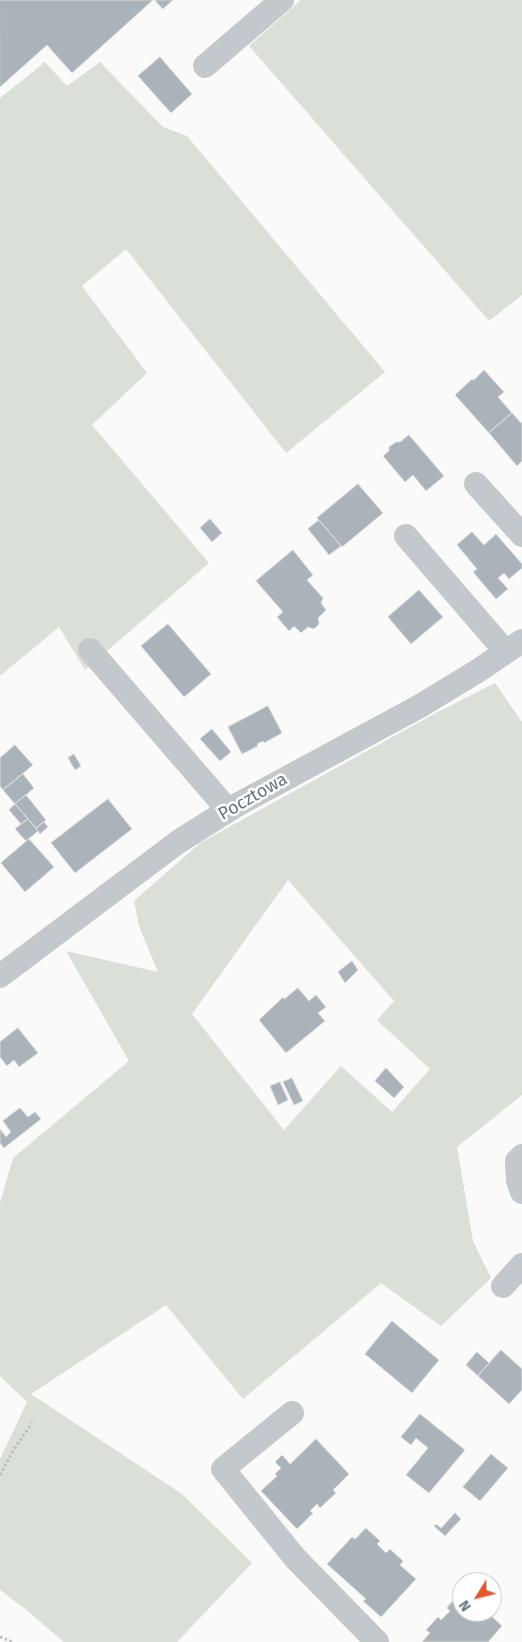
<!DOCTYPE html>
<html>
<head>
<meta charset="utf-8">
<style>
  body { margin:0 }
  #map { position:relative; width:522px; height:1642px; overflow:hidden; background:#fafaf8; font-family:"Fira Sans",sans-serif }
  canvas { display:block }
  .north { position:absolute; left:452px; top:1572px; width:50px; height:50px; box-sizing:border-box; background:#fff; border:1px solid #c1c8cd; border-radius:50%; rotate:234deg; font-size:14px; font-weight:700; line-height:20px; text-align:center; color:#657683 }
  .north::after { content:''; display:block; margin:auto; width:18px; height:22px; background:#e4572e; clip-path:polygon(50% 0,100% 100%,50% 72%,0 100%) }
</style>
</head>
<body>
<div id="map">
<canvas width="522" height="1642"></canvas>
<div class="north">N</div>
</div>
<script>
const ctx = document.querySelector('canvas').getContext('2d');
ctx.lineJoin = 'round';
function fillPath(path, color) { ctx.fillStyle = color; ctx.fill(path, 'evenodd'); }
function strokePath(path, color, width, dash) { ctx.strokeStyle = color; ctx.lineWidth = width; ctx.lineCap = dash ? 'butt' : 'round'; ctx.setLineDash(dash || []); ctx.stroke(path); }
function label(font, color, halo, rows, align = 'center') {
  ctx.font = font + ' "Fira Sans",sans-serif'; ctx.lineWidth = 5; ctx.setLineDash([]); ctx.textBaseline = 'middle'; ctx.strokeStyle = halo; ctx.fillStyle = color; for (const [text, x, y, turn = 0] of rows) {
    ctx.save(); ctx.translate(x, y); ctx.rotate((+turn || 0) * Math.PI / 180); ctx.textAlign = isNaN(turn) ? turn : align; if (halo) ctx.strokeText(text, 0, 0); ctx.fillText(text, 0, 0); ctx.restore();
  }
}
const green = new Path2D(`
  M301,0H522V295L489,321L249,46Z
  M45,62L67,86L100,62L163,127L187,136L385,372L286,453L126,249L82,286L147,373L92,425L209,563L85,670L59,627L0,676V98Z
  M495,683L522,722V1095L457,1147L473,1241L491,1278L441,1326L381,1283L243,1399L166,1305L31,1394L182,1494L252,1563L177,1642H64L24,1608L0,1590V1459L27,1402L0,1376V1203L13,1158L129,1061L66,951L158,972L139,926L134,901L200,843L434,714ZM288,880L394,1001L377,1020L430,1069L392,1112L341,1066L284,1130L192,1014Z`);
const building = new Path2D(`
  M0,0H153L72,73L47,45L0,87Z
  M155,0H173L163,9Z
  M160,57L192,94L171,113L138,76Z
  M484,370L504,392L498,397L512,413L489,433L455,395L472,379L474,380Z
  M512,413L521,423L522,422V461L517,466L489,433Z
  M409,435L444,476L426,491L413,475L405,482L383,456L389,451V447L396,442H400Z
  M358,484L383,513L342,547L317,518Z
  M210,519L222,533L212,542L200,528Z
  M319,520L341,546L329,555L308,529Z
  M472,532L484,545L496,534L522,564V568L509,579L504,573L498,578L508,589L496,599L473,572L477,569L457,545Z
  M293,550L313,575L307,580L323,598L321,603L326,610L318,618L319,624L314,629L308,627L301,633L294,626L289,631L277,617L283,612L256,581Z
  M419,590L443,617L411,644L388,617Z
  M168,624L211,674L184,697L141,646Z
  M268,706L282,733L264,743L263,741L257,744L258,746L242,754L228,727Z
  M212,729L231,752L220,761L200,739Z
  M15,745L33,765L3,790L0,786V758Z
  M74,754L81,766L75,770L68,758Z
  M23,774L34,788L15,804L3,790Z
  M26,795L46,820L36,828L15,804Z
  M108,799L132,829L75,873L51,843Z
  M15,804L28,819L21,824L9,810Z
  M28,819L38,831L26,841L15,829Z
  M44,822L48,827L40,834L36,828Z
  M29,839L54,867L25,892L1,863Z
  M352,961L358,970L345,983L338,972Z
  M298,988L309,1001L316,995L326,1007L318,1013L325,1021L286,1053L259,1020L283,997L284,999Z
  M18,1028L38,1053L19,1067L14,1060L7,1066L0,1057V1042Z
  M386,1068L404,1087L394,1098L375,1081Z
  M292,1078L303,1101L294,1105L283,1082Z
  M280,1082L288,1100L278,1105L270,1086Z
  M20,1108L28,1117L35,1112L41,1119L4,1148L0,1143V1129L6,1137L11,1132L3,1121Z
  M392,1321L439,1360L412,1393L365,1354Z
  M501,1350L522,1369V1390L509,1404L478,1376Z
  M477,1352L489,1363L478,1376L466,1365Z
  M420,1414L465,1450L429,1493L406,1475L428,1448L416,1438L411,1445L401,1437Z
  M316,1439L349,1474L333,1490L336,1493L320,1508L317,1504L310,1511L313,1513L297,1529L261,1491L277,1476L275,1474L281,1468L275,1462L282,1455L290,1464Z
  M491,1454L508,1468L480,1501L463,1487Z
  M455,1513L461,1519L445,1536L434,1526L436,1524L441,1528Z
  M366,1528L380,1541L377,1544L386,1553L390,1549L403,1561L400,1565L416,1579L381,1617L363,1601L366,1599L327,1564L352,1537L355,1539Z
  M460,1593L462,1595V1612H487L502,1626L488,1642H422L430,1633L426,1630L438,1617L441,1620L450,1611L447,1608Z`);
const path = new Path2D(`
  M0,1475L14,1449L32,1423
  M0,1637L13,1642`);
const minor = new Path2D(`
  M205,66L282,0
  M476,484L522,535
  M406,536L506,652
  M90,650L228,810
  M0,976L178,842L235,806L420,706L476,672L522,641
  M522,1156L517,1161L518,1181L522,1192
  M503,1286L522,1265
  M292,1413L223,1469L296,1559L377,1642`);
const streetNames = [
  ["Pocztowa",253,797,-30]
];
fillPath(green, '#dadfd7');
fillPath(building, '#aab3b9');
strokePath(building, '#dcdcda', 1);
strokePath(path, '#bbbfc2', 3, [2.5, 2.5]);
strokePath(minor, '#c3c8cc', 24);
label('18px', '#657683', '#fff', streetNames);
</script>
</body>
</html>
